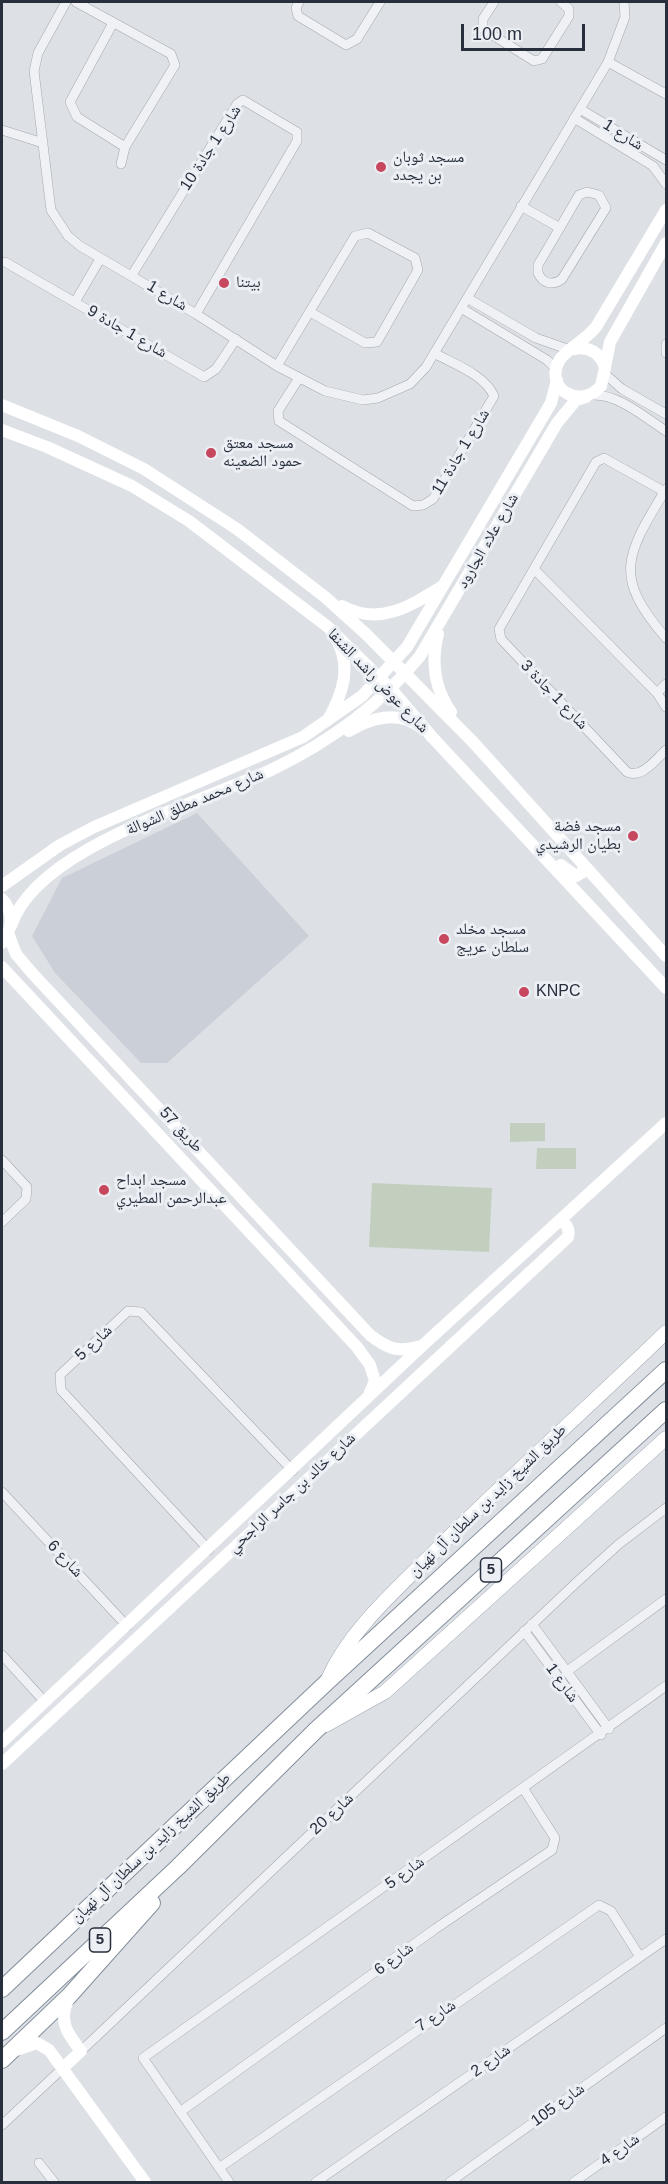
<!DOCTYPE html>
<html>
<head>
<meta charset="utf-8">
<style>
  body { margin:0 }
  #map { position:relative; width:668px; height:2184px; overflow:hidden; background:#dde1e6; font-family:Arial,sans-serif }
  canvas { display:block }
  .frame { position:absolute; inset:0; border:3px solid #272f3c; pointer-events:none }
  .scale { position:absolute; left:461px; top:24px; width:124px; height:27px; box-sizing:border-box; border:3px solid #272f3c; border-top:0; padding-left:8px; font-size:18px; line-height:21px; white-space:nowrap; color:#272f3c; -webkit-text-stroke:4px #eceff4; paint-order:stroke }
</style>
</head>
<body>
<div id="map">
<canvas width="668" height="2184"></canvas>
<div class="frame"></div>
<div class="scale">100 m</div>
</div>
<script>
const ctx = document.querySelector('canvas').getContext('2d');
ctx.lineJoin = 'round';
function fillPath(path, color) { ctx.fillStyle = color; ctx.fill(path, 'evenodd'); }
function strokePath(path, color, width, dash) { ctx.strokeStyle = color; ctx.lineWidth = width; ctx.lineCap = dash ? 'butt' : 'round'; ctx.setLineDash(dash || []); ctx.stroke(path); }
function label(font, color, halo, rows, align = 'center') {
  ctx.font = font + ' Arial,"Noto Naskh Arabic",sans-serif'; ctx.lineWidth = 6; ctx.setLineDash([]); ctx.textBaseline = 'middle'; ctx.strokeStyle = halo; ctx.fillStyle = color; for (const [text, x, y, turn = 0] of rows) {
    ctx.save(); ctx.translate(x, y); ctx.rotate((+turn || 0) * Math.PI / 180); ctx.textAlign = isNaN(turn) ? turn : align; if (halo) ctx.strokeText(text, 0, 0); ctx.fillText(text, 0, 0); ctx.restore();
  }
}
const built = new Path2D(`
  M197,813L309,936L167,1063H141L55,973L32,936L62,878Z`);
const green = new Path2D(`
  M510,1123H545V1141L510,1142Z
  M537,1148H576V1169H536Z
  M372,1183L492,1188L489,1252L369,1247Z`);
const street = new Path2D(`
  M66,2L38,53L34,71L51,210L68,236L80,246L196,314L277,366L325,391L363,400L378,398L410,384L426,367L608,62L625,17L624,2
  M76,2L171,54L175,65L125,147L121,164
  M299,2L296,8L298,16L346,45L357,39L380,2
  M494,2L483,19V29L534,61L542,59L569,16V9L561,2
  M113,23L70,102L77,117L125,147
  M608,62L666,94
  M580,109L666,160
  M574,118L653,166L666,184
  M2,130L43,143
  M587,192L599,195L606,208L562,279C553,286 543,284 538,273V265L579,195Z
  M521,206L560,228
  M5,262L204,377L216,369L236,339
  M132,275L237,104L243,100L297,132V141L196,314
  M467,298L536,338L570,350
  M75,302L100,259
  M461,308L547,360L556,369
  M666,344V353
  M277,366L355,236L368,233L415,258L418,270L377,342L365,343L310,312
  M605,374L622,389L666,414
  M299,378L278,411L279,421L413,506L423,505L433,499L494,396C485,375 454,364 434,353
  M592,395C619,394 644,417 666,431
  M666,489C626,555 612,576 666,638
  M665,492L604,458L596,462L499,629L501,639L627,772C642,779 656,759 666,750
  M535,570L657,693L666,707
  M657,693L666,684
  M2,1160L27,1187L26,1199L2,1222
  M2,1492L127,1626
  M209,1550L61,1390L60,1375L128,1311L141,1312L293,1471
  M532,1624L609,1729
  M524,1631L601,1735
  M2,1655L45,1702
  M566,1672L666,1599
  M81,2051L577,1582L619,1544L666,1508
  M180,2112L435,1929L552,1850L555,1838L523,1788
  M2,2125L63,2068
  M39,2163L54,2182
  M219,2168L599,1905L611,1911L640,1957
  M229,2182L143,2058L666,1686
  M316,2182L666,1939
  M450,2182L666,2028
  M574,2182L666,2117`);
const secondary = new Path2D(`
  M574,349C589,346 601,353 605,368L601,386C580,410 544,389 559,361C564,351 587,339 596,327L666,210
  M605,367L610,342L666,243
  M2,405L78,436L144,469L237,529L325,597L366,634L473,742L666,956
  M2,430L47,447L132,486L189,521L328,627L391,689L432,737L666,988
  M342,606C379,626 409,607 441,587
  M438,634C431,662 434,688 451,712
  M328,720C343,693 352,667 336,638
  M349,731C370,718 398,710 420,727
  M561,865L576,876L583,872L584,865
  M2,886L60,845L94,827L303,737L362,696L407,647L551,403L557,380
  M2,899C14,912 13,929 2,943
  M11,926C37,846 202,803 273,769C329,742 381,704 420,656L557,423L576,400L586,397
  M8,933L16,954L32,973L370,1335C388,1349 398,1353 421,1346
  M2,967L357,1347L370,1365L375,1381L369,1395
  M559,1221L666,1123
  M2,1742L422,1346L559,1221C567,1223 570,1229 568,1237L2,1764
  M16,2050L37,2043L49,2050L145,2182
  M63,2068L81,2051C68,2034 58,2022 68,2000`);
const primary = new Path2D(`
  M328,1679C349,1631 395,1591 432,1554C508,1478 589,1407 666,1332
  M326,1725L385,1692L666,1438`);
const highway = new Path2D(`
  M2,1989L326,1683L666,1370
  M2,2032L178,1867L316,1730L666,1410
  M2,2060L70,1995L152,1903`);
const markers = [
  [381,167,6,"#c6475e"],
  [224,283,6,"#c6475e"],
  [211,453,6,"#c6475e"],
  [633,836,6,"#c6475e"],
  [444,939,6,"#c6475e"],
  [524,992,6,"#c6475e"],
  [104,1190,6,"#c6475e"]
];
const shields = [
  [491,1570,21],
  [100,1940,21]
];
const shieldNames = [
  ["5",491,1570],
  ["5",100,1940]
];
const streetNames = [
  ["شارع 1",623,135,32],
  ["شارع 1 جادة 10",211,148,-57],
  ["شارع 1",167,296,31],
  ["شارع 1 جادة 9",127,332,30],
  ["شارع 1 جادة 11",461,452,-59],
  ["شارع علاء الجارود",488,541,-60],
  ["شارع عوض راشد الشنفا",378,681,46],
  ["شارع 1 جادة 3",554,695,46],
  ["شارع محمد مطلق الشوالة",195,802,-23],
  ["طريق 57",181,1130,47],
  ["شارع 5",94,1343,-43],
  ["شارع خالد بن جاسر الراجحي",292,1493,-43],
  ["طريق الشيخ زايد بن سلطان آل نهيان",488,1501,-44],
  ["شارع 6",65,1559,47],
  ["شارع 1",562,1683,54],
  ["شارع 20",332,1814,-43],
  ["طريق الشيخ زايد بن سلطان آل نهيان",151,1848,-43],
  ["شارع 5",405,1873,-36],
  ["شارع 6",394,1959,-36],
  ["شارع 7",436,2016,-34],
  ["شارع 2",491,2061,-35],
  ["شارع 105",558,2105,-36],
  ["شارع 4",620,2150,-35]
];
const poiNames = [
  ["مسجد ثوبان",393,158],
  ["بن يجدد",393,176],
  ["بيتنا",236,283],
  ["مسجد معتق",223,444],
  ["حمود الضعينه",223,462],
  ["مسجد فضة",621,827,"right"],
  ["بطيان الرشيدي",621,845,"right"],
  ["مسجد مخلد",456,930],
  ["سلطان عريج",456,948],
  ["KNPC",536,992],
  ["مسجد ابداح",116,1181],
  ["عبدالرحمن المطيري",116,1199]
];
fillPath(built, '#cbd0d8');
fillPath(green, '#c3cfbe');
strokePath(street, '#a3a8b0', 10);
strokePath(primary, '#9da5b1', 15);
strokePath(highway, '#858f9c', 18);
strokePath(street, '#eff1f5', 9);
strokePath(secondary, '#fff', 12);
strokePath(primary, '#fff', 14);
strokePath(highway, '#fff', 16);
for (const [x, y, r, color] of markers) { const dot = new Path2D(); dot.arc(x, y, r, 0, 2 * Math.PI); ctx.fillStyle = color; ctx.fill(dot); strokePath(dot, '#eceff4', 2); }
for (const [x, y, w] of shields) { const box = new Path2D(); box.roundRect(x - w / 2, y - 12, w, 24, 4.5); ctx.fillStyle = '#eceff4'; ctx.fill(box); strokePath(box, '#272f3c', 1.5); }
label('bold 15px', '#272f3c', null, shieldNames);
label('16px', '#272f3c', '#eceff4', streetNames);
label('16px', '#272f3c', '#eceff4', poiNames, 'left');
</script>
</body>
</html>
